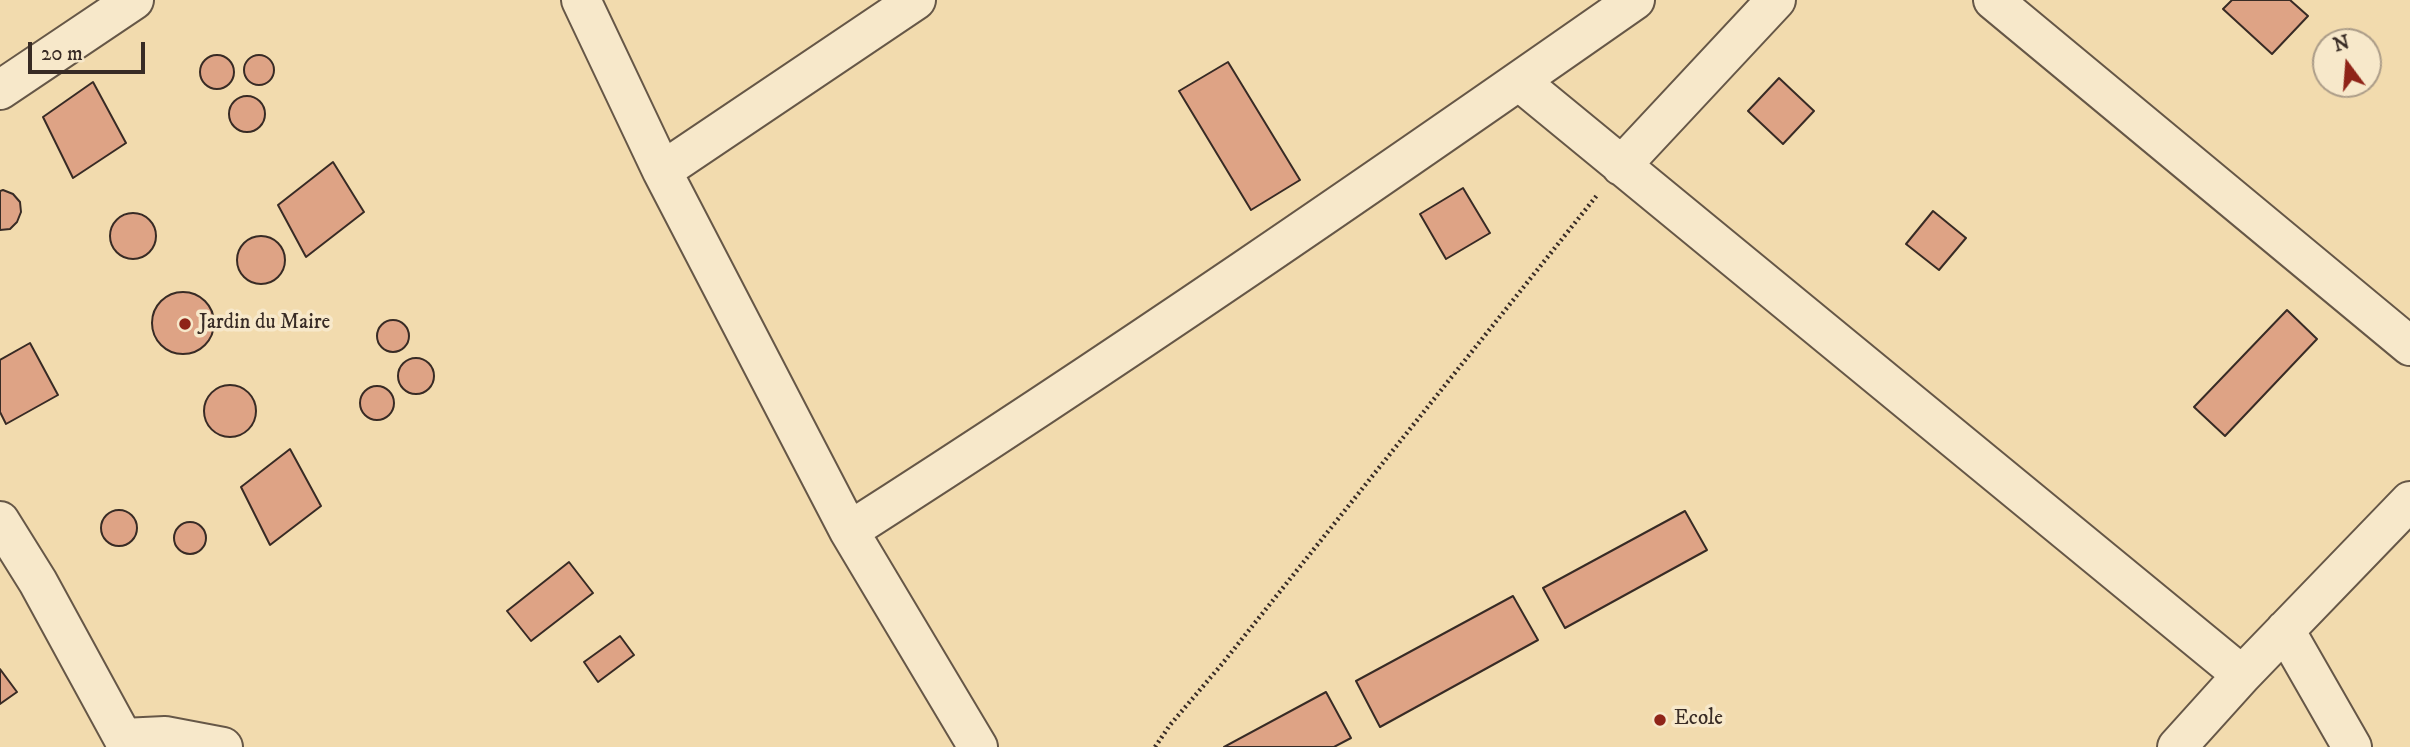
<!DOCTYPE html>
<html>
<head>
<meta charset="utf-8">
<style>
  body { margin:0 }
  #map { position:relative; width:2410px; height:747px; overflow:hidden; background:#f2dbae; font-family:"IM FELL DW Pica",serif }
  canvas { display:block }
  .north { position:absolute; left:2312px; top:28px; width:70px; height:70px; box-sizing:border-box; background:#f7e8ca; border:2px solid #ab9c88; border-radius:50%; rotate:344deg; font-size:19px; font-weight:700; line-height:28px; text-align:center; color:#382b25 }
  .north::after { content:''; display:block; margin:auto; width:24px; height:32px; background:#8f2418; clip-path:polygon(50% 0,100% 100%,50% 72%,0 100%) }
  .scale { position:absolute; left:28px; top:42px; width:117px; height:32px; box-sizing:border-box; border:4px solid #382b25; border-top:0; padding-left:9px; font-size:21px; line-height:24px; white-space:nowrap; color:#382b25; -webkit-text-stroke:5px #f7e8ca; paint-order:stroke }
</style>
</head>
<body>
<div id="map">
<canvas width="2410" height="747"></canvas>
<div class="north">N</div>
<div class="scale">20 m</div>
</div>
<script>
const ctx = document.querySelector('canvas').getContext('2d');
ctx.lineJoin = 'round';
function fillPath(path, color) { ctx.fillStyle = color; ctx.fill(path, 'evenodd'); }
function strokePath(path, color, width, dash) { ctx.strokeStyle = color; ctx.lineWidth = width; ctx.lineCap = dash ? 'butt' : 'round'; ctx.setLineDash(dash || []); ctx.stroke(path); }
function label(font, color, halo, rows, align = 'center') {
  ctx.font = font + ' "IM FELL DW Pica",serif'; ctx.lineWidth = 7; ctx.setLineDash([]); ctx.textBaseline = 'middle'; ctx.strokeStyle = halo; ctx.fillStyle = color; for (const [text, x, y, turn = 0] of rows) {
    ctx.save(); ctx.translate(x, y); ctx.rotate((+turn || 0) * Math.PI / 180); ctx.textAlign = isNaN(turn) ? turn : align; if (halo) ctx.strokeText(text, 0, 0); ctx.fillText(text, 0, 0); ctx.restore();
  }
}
const building = new Path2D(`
  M2232,0H2290L2308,16L2272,54L2223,9Z
  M200 72a17 17 0 1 1 34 0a17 17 0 1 1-34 0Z
  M244 70a15 15 0 1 1 30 0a15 15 0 1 1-30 0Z
  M1228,62L1300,180L1251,210L1179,91Z
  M1779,78L1814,111L1783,144L1748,111Z
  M93,82L126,143L73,178L43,117Z
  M229 114a18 18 0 1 1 36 0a18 18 0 1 1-36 0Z
  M333,162L364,212L306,257L278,205Z
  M1463,188L1490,233L1446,259L1420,214Z
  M3,190L13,194L20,202L21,212L17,222L10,229L0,230V191Z
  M1933,211L1966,238L1939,270L1906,244Z
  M110 236a23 23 0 1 1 46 0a23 23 0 1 1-46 0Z
  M237 260a24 24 0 1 1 48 0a24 24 0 1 1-48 0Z
  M152 323a31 31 0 1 1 62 0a31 31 0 1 1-62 0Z
  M2287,310L2317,339L2225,436L2194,407Z
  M377 336a16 16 0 1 1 32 0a16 16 0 1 1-32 0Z
  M30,343L58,395L6,424L0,412V360Z
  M398 376a18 18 0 1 1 36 0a18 18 0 1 1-36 0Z
  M204 411a26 26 0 1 1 52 0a26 26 0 1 1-52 0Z
  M360 403a17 17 0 1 1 34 0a17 17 0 1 1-34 0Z
  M290,449L321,506L270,545L241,487Z
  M101 528a18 18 0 1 1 36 0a18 18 0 1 1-36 0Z
  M1685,511L1707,550L1565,628L1543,588Z
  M174 538a16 16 0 1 1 32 0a16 16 0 1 1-32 0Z
  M569,562L593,593L531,641L507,611Z
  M1513,596L1538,640L1380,727L1356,681Z
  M620,636L634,655L598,682L584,662Z
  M0,669L17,692L0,704Z
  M1326,692L1351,738L1334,747H1224Z`);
const path = new Path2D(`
  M1155,747L1170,725L1222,664L1598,194`);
const minor = new Path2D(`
  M581,0L662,171L849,531L978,747
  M1993,0L2410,346
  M1519,81L2242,675
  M0,90L134,0
  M1621,166L1776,0
  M662,171L916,0
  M0,521L38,582L128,747
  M849,531C1115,361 1376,181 1635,0
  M2285,630L2352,747
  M123,738L165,736L223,747
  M2177,747L2242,675L2410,501`);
const markers = [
  [185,324,7,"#8f2418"],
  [1660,720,7,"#8f2418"]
];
const poiNames = [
  ["Jardin du Maire",199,324],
  ["Ecole",1674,720]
];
fillPath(building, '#dea385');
strokePath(building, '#382b25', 2);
strokePath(minor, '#665747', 42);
strokePath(path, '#382b25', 4.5, [2, 3.5]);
strokePath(minor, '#f7e8ca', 38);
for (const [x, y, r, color] of markers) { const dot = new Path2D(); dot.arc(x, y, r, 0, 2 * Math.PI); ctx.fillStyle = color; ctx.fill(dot); strokePath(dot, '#f7e8ca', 2.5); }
label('21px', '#382b25', '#f7e8ca', poiNames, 'left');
</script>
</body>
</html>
